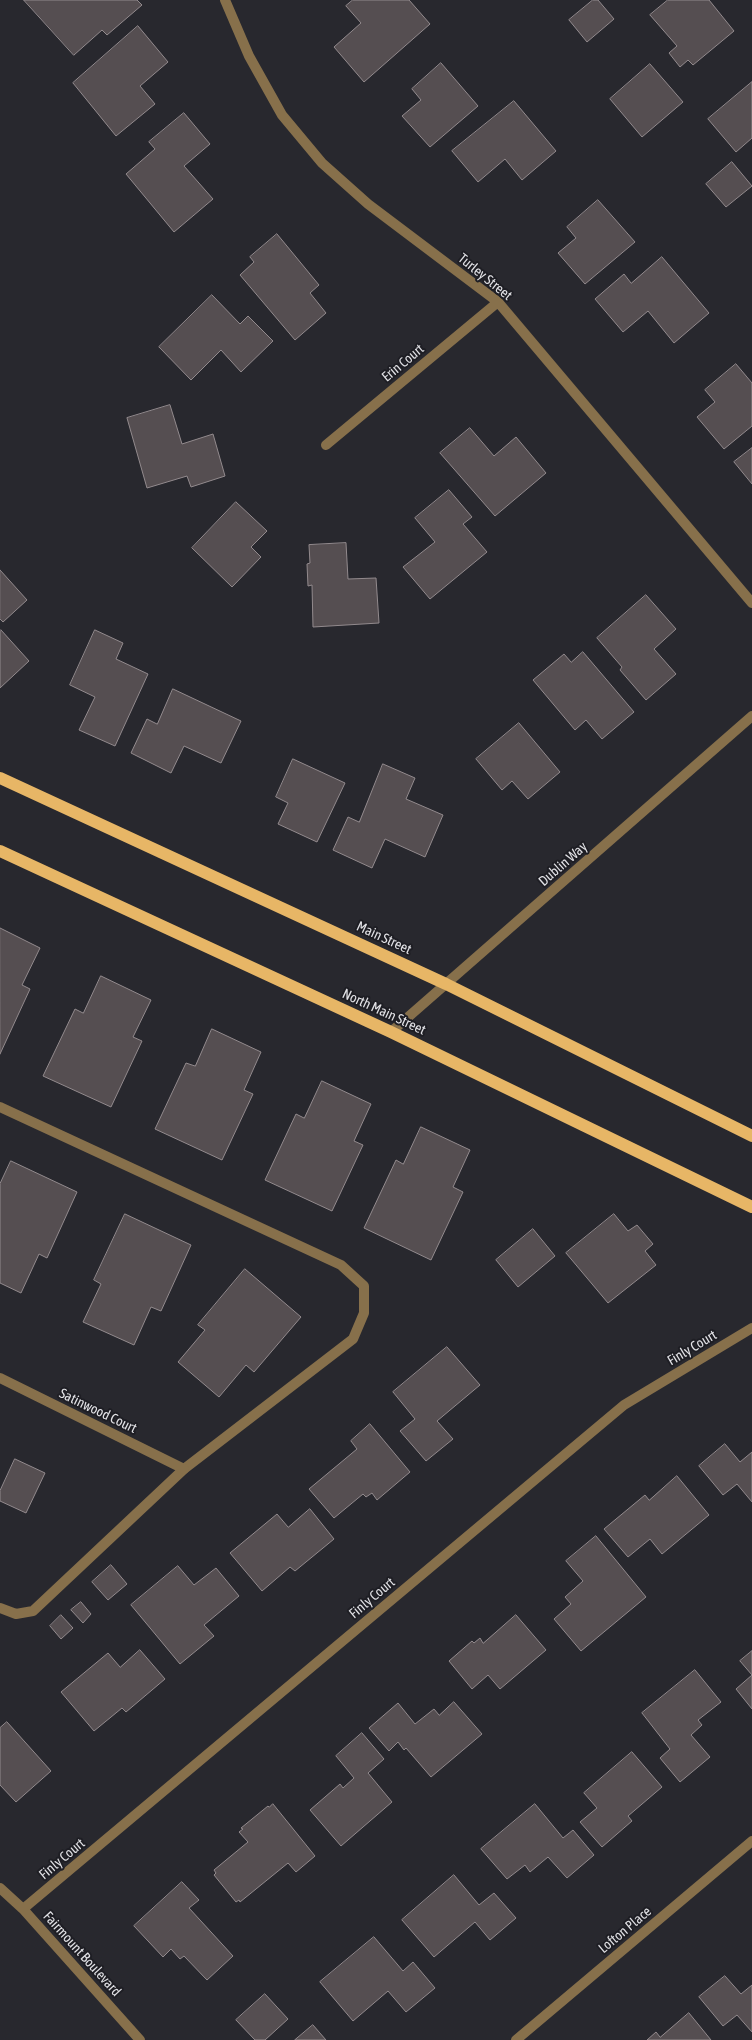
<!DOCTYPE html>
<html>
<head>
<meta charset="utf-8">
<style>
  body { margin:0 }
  canvas { display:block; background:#28282e }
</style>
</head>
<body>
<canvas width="752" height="2040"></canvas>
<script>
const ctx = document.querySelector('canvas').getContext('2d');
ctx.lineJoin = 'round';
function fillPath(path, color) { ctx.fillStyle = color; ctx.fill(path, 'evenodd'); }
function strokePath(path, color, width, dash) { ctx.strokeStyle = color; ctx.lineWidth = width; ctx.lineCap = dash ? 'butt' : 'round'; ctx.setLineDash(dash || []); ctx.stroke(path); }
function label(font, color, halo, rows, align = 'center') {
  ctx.font = font + ' "Asap Condensed",sans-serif'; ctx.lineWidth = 4; ctx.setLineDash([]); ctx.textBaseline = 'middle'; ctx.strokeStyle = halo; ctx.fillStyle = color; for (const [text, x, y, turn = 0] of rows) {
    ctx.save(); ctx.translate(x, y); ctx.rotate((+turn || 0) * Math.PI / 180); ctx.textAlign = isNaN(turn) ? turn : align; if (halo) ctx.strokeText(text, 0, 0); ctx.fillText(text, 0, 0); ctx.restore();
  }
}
const building = new Path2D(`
  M24,0H137L142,5L107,35L102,30L74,55Z
  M353,0H409L430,24L364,82L334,47L361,23L346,6Z
  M593,0H598L614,19L587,42L569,20Z
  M668,0H709L734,31L693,65L688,60L680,67L669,53L677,46L650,15Z
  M138,26L168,62L140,86L155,104L116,136L73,83Z
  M441,63L478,106L430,147L402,116L421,100L412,89Z
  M650,64L683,102L642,137L610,99Z
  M752,82V138L736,152L708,119Z
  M514,101L556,151L522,180L505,159L478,182L452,151Z
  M184,113L210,144L184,166L213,199L174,232L126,174L155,149L149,142Z
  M732,162L752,186L726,207L706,184Z
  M598,200L635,242L585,284L558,253L576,238L567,227Z
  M277,234L319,285L310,293L326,313L295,340L240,275L254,262L250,257Z
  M662,257L709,313L674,343L648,311L623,332L595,299L624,274L631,283Z
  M212,295L240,324L248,316L273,341L241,372L221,350L191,380L159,347Z
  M736,364L752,383V426L724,449L697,417L715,402L705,390Z
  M170,405L182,444L213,434L225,476L191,487L187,476L147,488L127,418Z
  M470,428L494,456L516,437L546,473L495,516L440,453Z
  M752,448V484L734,462Z
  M449,490L472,517L463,524L487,552L430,599L403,567L435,542L415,518Z
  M236,502L267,531L251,547L261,557L232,587L192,548Z
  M346,543L348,579L376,578L379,623L313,627L312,585L308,586L307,564L310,563L309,545Z
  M0,570L27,600L3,622L0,619Z
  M646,595L676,629L654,649L676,674L646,700L620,670L622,667L597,638Z
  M1,630L29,661L0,688V631Z
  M95,630L123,643L116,659L148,674L115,746L79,730L95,697L70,685Z
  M583,652L634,712L602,739L586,720L575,730L533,680L564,654L571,662Z
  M173,689L241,721L221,763L184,746L171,773L131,753L147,719L157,724Z
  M519,723L560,772L528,799L512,781L502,790L476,759Z
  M293,759L345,783L317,842L278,824L288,803L276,797Z
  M383,764L415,778L406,799L443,815L425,857L385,839L372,868L333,850L348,817L359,822Z
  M0,928L40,948L22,985L30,989L0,1054Z
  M101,976L151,1000L133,1037L142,1041L111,1107L43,1076L75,1009L83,1013Z
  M212,1029L261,1052L244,1090L253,1094L222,1160L155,1129L186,1063L195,1066Z
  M322,1081L371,1104L354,1141L363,1145L332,1211L265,1180L296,1114L304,1118Z
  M421,1127L470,1150L453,1187L463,1192L431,1260L364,1228L396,1160L403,1164Z
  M11,1161L77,1192L47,1258L39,1254L21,1293L0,1283V1184Z
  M125,1214L191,1245L161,1311L151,1307L134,1345L83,1322L101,1284L94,1280Z
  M614,1214L628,1231L637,1225L653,1244L645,1251L656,1265L608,1303L566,1253Z
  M533,1229L555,1256L518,1287L496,1260Z
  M245,1269L301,1317L254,1372L246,1365L219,1397L178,1362L205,1330L198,1325Z
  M447,1347L480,1385L437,1421L453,1439L426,1461L400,1431L415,1419L393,1392Z
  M370,1424L410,1472L377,1500L372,1493L366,1497L363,1494L334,1518L309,1489L357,1449L351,1441Z
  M725,1444L740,1462L752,1452V1502L737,1484L723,1495L699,1466Z
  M15,1459L45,1473L26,1513L0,1501V1491Z
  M677,1476L709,1515L662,1554L650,1539L628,1557L604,1529L645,1495L649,1500Z
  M310,1509L334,1539L295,1571L290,1567L262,1591L230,1553L277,1514L288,1527Z
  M596,1536L646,1597L581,1651L554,1619L571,1604L565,1597L583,1581L566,1561Z
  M111,1565L127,1584L108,1600L92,1582Z
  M178,1566L194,1585L216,1568L239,1596L204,1625L214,1636L180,1664L131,1605Z
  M81,1602L91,1614L83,1623L71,1610Z
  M61,1615L73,1628L61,1639L50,1626Z
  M516,1615L546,1650L500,1689L488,1675L472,1689L449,1661L472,1641L474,1643L480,1638L483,1643Z
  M140,1650L165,1679L126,1712L122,1708L94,1731L61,1692L108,1653L120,1667Z
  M752,1651V1709L736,1689L752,1675L740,1661Z
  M695,1670L721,1702L698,1720L702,1725L691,1735L710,1757L680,1782L660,1758L670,1749L642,1713Z
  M454,1702L482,1734L431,1777L406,1748L404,1750L398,1742L389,1751L369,1728L398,1703L415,1724L434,1709L439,1715Z
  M7,1722L51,1771L16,1802L0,1785V1728Z
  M362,1733L384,1759L368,1773L392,1802L341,1846L310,1810L340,1784L343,1788L354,1778L336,1756Z
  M632,1752L662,1787L628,1816L632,1821L602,1847L580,1822L597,1808L584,1793Z
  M273,1804L315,1856L296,1872L288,1863L240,1902L239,1900L236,1902L214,1875L216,1873L214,1870L248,1842L239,1832L243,1829L241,1828L268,1806L269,1807Z
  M535,1804L563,1838L573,1830L594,1855L567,1878L548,1857L530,1872L525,1865L507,1879L481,1849Z
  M454,1875L479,1905L494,1893L516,1918L490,1940L475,1922L434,1957L402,1920Z
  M182,1882L199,1900L189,1908L233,1956L207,1980L184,1956L180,1959L171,1949L163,1957L134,1926Z
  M374,1937L403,1971L413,1962L435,1988L406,2012L388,1991L353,2021L320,1982Z
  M725,1976L741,1994L752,1985V2032L737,2015L723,2026L699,1997Z
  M265,1994L288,2019L265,2040H255L236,2020Z
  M689,2013L711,2040H647L656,2032L660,2037Z
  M313,2025L326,2040H295Z`);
const lane = new Path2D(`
  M0,1107L341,1265L364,1286V1313L353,1339L184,1469L33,1611L16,1614L0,1608`);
const street = new Path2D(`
  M225,0L249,56L282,115L322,163L368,204L498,302L752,603
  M326,445L498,302
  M391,1032L752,716
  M0,1378L184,1469
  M0,1888L23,1909L140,2040
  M23,1909L624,1405L752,1328
  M516,2040L752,1841`);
const primary = new Path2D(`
  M0,778L446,984L752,1136
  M0,851L391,1032L752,1207`);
const streetNames = [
  ["Turley Street",485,277,39],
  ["Erin Court",403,363,-40],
  ["Dublin Way",563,864,-41],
  ["Main Street",384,938,25],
  ["North Main Street",384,1012,25],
  ["Finly Court",692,1348,-31],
  ["Satinwood Court",98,1411,26],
  ["Finly Court",372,1598,-40],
  ["Finly Court",62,1859,-40],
  ["Lofton Place",625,1930,-40],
  ["Fairmount Boulevard",82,1954,48]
];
fillPath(building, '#554e51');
strokePath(building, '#928a8d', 1);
strokePath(lane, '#87704b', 10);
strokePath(street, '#87704b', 10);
strokePath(primary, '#e7b666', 12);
label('14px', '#e2e2e6', '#1e1e24', streetNames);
</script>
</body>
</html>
